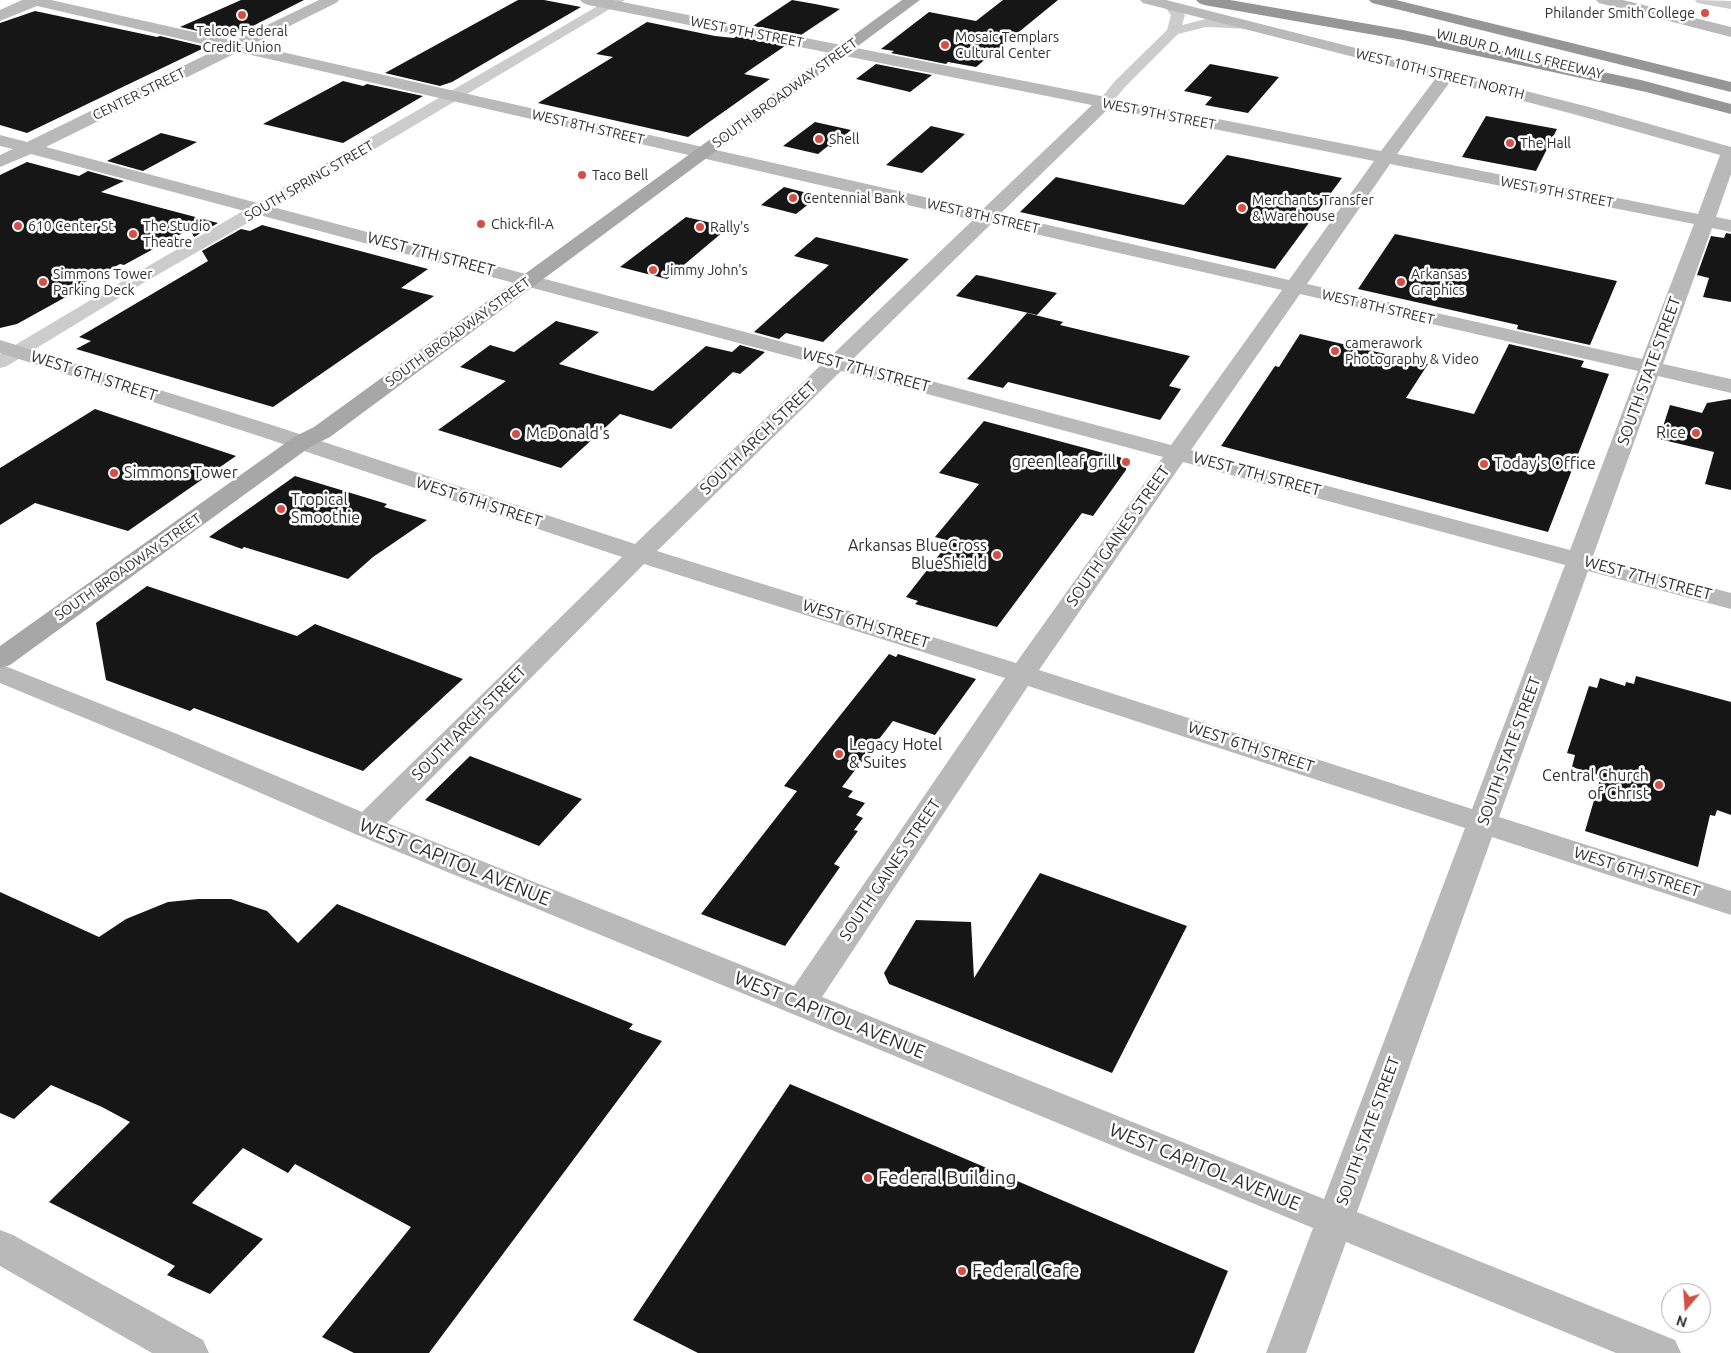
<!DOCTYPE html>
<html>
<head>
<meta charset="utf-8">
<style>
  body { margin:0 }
  #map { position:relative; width:1731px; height:1353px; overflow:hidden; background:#fff; font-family:Ubuntu,sans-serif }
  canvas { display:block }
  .north { position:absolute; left:1661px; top:1283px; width:50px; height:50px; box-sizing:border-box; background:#fff; border:1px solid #acacac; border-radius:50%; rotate:198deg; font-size:14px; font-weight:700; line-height:20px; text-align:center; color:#2f2f2f }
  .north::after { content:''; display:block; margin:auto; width:18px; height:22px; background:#d25046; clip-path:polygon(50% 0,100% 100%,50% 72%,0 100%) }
</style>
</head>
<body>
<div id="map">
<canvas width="1731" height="1353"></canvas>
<div class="north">N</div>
</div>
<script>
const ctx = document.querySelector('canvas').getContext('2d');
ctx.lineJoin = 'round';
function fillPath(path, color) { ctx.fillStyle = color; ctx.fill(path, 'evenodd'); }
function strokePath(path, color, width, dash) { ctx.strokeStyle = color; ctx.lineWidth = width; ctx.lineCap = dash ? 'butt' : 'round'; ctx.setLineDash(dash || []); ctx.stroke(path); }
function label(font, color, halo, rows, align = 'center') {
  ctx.font = font + ' Ubuntu,sans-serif'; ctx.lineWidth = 5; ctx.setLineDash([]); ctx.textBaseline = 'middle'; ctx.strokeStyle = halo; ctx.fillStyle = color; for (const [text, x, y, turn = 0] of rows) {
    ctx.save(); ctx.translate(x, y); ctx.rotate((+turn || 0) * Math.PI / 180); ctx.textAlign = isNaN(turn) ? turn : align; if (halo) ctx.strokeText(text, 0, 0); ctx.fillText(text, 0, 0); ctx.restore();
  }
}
const building = new Path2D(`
  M241,0H304L247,29L243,28L225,37L180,27Z
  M518,0H544L581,7L452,82L440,86L385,73Z
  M792,0L815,4L840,9L801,35L753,26Z
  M1003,0H1058L976,67L948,62L946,64L891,53L894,51L881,49L929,12L976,21Z
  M35,11L157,37L160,36L206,47L27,133L0,125V23Z
  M647,22L715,36L734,38L737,36L785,46L744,74L770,79L688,137L538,103L613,57L596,54Z
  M876,64L932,75L910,92L856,79Z
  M1210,64L1279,77L1248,113L1205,105L1212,97L1184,91Z
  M343,81L363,86L367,84L423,96L343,143L263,124Z
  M1486,116L1557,129L1536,171L1462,157Z
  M815,122L851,130L831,147L828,146L818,154L783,146Z
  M931,126L965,134L922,173L886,165Z
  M161,133L197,142L143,171L107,161Z
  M1227,155L1342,178L1275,269L1020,212L1056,177L1184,205Z
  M27,162L79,176L88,171L124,181L101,192L218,223L194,237L190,229L124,265L120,264L68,291L73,293L17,324L0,328V175Z
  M784,187L819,196L796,214L761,205Z
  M686,217L729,227L667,279L620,267Z
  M262,225L428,269L401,288L434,296L273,407L76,349L91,341L79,337L208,261L202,251L241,229L250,231Z
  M1726,233L1731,234V302L1703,297L1709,278L1697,275L1711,236L1724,238Z
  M1395,234L1617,281L1590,345L1517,329L1518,325L1358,289Z
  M816,237L909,259L823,342L786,333L779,339L754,332L829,265L794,256Z
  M976,275L982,276L1057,293L1037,315L956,296Z
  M1027,313L1063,322L1060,325L1190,356L1169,386L1181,389L1160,420L1008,382L1003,388L967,379Z
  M556,321L599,332L559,364L653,391L706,346L732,352L740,345L765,352L740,374L733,372L671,429L620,414L561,468L438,430L506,381L460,367L490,345L514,352Z
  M1300,334L1428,364L1406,398L1474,414L1509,344L1584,361L1581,367L1609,374L1548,532L1221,446L1275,366L1279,367Z
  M1731,399V490L1705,484L1714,452L1659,439L1670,405L1702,413L1707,403Z
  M95,409L236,456L128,531L35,503L0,525V468Z
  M984,421L1126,459V470L1093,516L1082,513L997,627L915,604L918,601L906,597L950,541L935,537L979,484L939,473Z
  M295,476L387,504L384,507L427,520L373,557L348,579L244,547L242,549L209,537Z
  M147,586L297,636L315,624L463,679L363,771L194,708L190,711L106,680L96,623Z
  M889,654L896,657L898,654L976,679L935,735L893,721L842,787L853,791L848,797L865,803L856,815L863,818L854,830L858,831L834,864L840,867L785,946L701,914L797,791L784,786Z
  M1636,676L1731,702V815L1717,810L1715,816L1710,815L1698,867L1585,831L1600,780L1597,779L1598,775L1572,767L1575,755L1567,753L1589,686L1597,688L1600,678L1625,686L1626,682L1634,684Z
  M470,756L582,799L539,846L425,800Z
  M1040,873L1187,926L1112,1073L889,984L884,973L916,920L971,922L974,978Z
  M0,892L99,937L126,919L168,902L198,899H231L267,911L298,943L337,904L633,1024L629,1029L662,1041L429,1353H354L322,1337L411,1227L295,1164L288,1173L243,1148L192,1203L263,1239L210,1294L167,1275L175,1266L49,1202L130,1122L102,1107L51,1085L14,1119L0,1113Z
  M790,1084L1228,1271L1194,1353H698L633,1320Z`);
const street = new Path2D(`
  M608,0H625L326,178L145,282L7,366L0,368V354C201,233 406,118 608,0Z
  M1695,0L1731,1V9L1697,3Z
  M1171,2L1176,3L1185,15L1182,25L1206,19L1249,21L1256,25L1249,29L1206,27L1178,34L1125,87L1109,106H1099L1097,103L1115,81L1167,30L1171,15L1164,6Z`);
const secondary = new Path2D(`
  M22,0H51L234,41L319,0H339L336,3L251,45L982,210L1092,105L588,5L583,3L580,0H612L1381,151L1436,78L1143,3L1140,0H1166L1589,107L1731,147V174L1716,217L1731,220V232L1712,228L1663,364L1731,379V393L1658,376L1593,556L1731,593V609L1588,571L1499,817L1731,891V915L1492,837L1357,1212L1675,1340L1681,1353H1616L1346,1242L1306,1353H1266L1313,1228L355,834L157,748L0,683V664L177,734L362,812L622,557L259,436L0,353V340L275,426L635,544L821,365L31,154L0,167V155L13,149L0,146V135L27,142L220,48L37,6L0,21V10ZM238,52L973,220L832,355L46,147ZM1450,82L1577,115L1720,155L1698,214L1397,154ZM1109,108L1374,161L1289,280L1000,214ZM1390,164L1694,224L1642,359L1307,284ZM991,224L1282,290L1171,445L852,360ZM1300,294L1638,371L1570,550L1191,450ZM841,371L1163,457L1016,663L657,551ZM1183,462L1565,565L1472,809L1039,670ZM644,564L1005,678L794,986L387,823ZM1028,686L1465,828L1324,1199L822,997Z
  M1596,0H1623L1731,27V37L1599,3Z
  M0,1230L13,1235L203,1340L209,1353H152L0,1266Z`);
const primary = new Path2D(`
  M902,0H920L330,437L310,447L10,665L0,668V646L294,437L314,427Z`);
const highway = new Path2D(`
  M1196,0H1230L1403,30L1641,80L1731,104V114L1646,92L1403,40L1204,5L1199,3Z
  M1369,0H1396L1731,82V92L1372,3Z`);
const markers = [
  [1705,13,5,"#d25046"],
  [242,15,5,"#d25046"],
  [945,45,5,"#d25046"],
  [819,139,5,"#d25046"],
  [1510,143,5,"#d25046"],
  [582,175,5,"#d25046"],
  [793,198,5,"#d25046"],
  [1242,208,5,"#d25046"],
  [481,224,5,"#d25046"],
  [18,226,5,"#d25046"],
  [700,227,5,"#d25046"],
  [133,234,5,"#d25046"],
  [653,270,5,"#d25046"],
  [43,282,5,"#d25046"],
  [1401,282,5,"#d25046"],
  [1335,351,5,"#d25046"],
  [1696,433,5,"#d25046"],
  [516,434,5,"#d25046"],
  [1126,462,5,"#d25046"],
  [1484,464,5,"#d25046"],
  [114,473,5,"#d25046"],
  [281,509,5,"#d25046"],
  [997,555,5,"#d25046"],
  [839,754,5,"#d25046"],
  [1659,785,5,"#d25046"],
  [868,1178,5,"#d25046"],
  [962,1271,5,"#d25046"]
];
const farPoinames = [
  ["Philander Smith College",1695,13,"right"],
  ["Telcoe Federal",242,31,"center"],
  ["Credit Union",242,47,"center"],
  ["Mosaic Templars",955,37],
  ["Cultural Center",955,53],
  ["Shell",829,139],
  ["The Hall",1520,143],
  ["Taco Bell",592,175],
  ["Centennial Bank",803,198],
  ["Merchants Transfer",1252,200],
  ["& Warehouse",1252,216],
  ["Chick-fil-A",491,224],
  ["610 Center St",28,226],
  ["The Studio",143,226],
  ["Theatre",143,242],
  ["Rally's",710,227],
  ["Jimmy John's",663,270],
  ["Simmons Tower",53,274],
  ["Parking Deck",53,290],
  ["Arkansas",1411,274],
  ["Graphics",1411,290],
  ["camerawork",1345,343],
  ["Photography & Video",1345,359]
];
const farStreetnames = [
  ["WEST 9TH STREET",747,32,11],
  ["WILBUR D. MILLS FREEWAY",1520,54,14],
  ["WEST 10TH STREET NORTH",1440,74,14],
  ["SOUTH BROADWAY STREET",785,93,-36],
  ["CENTER STREET",139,94,-26],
  ["WEST 9TH STREET",1159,114,11],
  ["WEST 8TH STREET",588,127,13],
  ["SOUTH SPRING STREET",309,181,-30],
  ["WEST 9TH STREET",1557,192,11],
  ["WEST 8TH STREET",983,216,13],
  ["WEST 8TH STREET",1378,307,13],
  ["SOUTH BROADWAY STREET",458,332,-36],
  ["SOUTH BROADWAY STREET",128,567,-35]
];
const streetNames = [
  ["WEST 7TH STREET",431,254,15],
  ["WEST 7TH STREET",866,370,15],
  ["SOUTH STATE STREET",1649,371,-70],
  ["WEST 6TH STREET",94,376,18],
  ["SOUTH ARCH STREET",758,438,-44],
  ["WEST 7TH STREET",1257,474,15],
  ["WEST 6TH STREET",479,502,18],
  ["SOUTH GAINES STREET",1118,536,-55],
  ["WEST 7TH STREET",1648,578,15],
  ["WEST 6TH STREET",866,624,17],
  ["SOUTH ARCH STREET",469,723,-45],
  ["WEST 6TH STREET",1251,747,18],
  ["SOUTH STATE STREET",1509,751,-70],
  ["SOUTH GAINES STREET",890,870,-56],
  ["WEST 6TH STREET",1637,872,18],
  ["SOUTH STATE STREET",1368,1131,-70]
];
const poiNames = [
  ["Rice",1686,433,"right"],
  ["McDonald's",526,434],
  ["green leaf grill",1116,462,"right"],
  ["Today's Office",1494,464],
  ["Simmons Tower",124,473],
  ["Tropical",291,500],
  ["Smoothie",291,518],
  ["Arkansas BlueCross",987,546,"right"],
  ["BlueShield",987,564,"right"],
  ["Legacy Hotel",849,745],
  ["& Suites",849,763],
  ["Central Church",1649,776,"right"],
  ["of Christ",1649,794,"right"]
];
const nearStreetnames = [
  ["WEST CAPITOL AVENUE",455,862,22],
  ["WEST CAPITOL AVENUE",830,1015,22],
  ["WEST CAPITOL AVENUE",1205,1167,22]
];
const nearPoinames = [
  ["Federal Building",878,1178],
  ["Federal Cafe",972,1271]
];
fillPath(building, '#161616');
fillPath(street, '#ccc');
fillPath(secondary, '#b9b9b9');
fillPath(primary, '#a7a7a7');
fillPath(highway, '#969696');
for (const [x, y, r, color] of markers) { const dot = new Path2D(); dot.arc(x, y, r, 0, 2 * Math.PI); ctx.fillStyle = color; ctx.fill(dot); strokePath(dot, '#fff', 2); }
label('14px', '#2f2f2f', '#fff', farPoinames, 'left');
label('14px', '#2f2f2f', '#fff', farStreetnames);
label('16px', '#2f2f2f', '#fff', streetNames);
label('16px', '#2f2f2f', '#fff', poiNames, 'left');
label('19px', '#2f2f2f', '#fff', nearStreetnames);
label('19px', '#2f2f2f', '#fff', nearPoinames, 'left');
</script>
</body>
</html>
